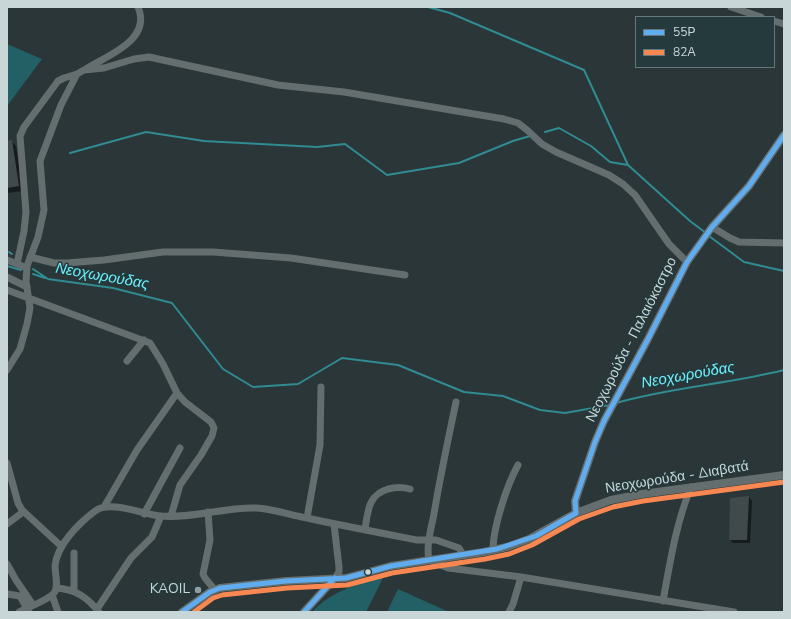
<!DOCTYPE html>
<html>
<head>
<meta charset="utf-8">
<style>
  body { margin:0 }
  #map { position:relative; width:791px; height:619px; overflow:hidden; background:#2a3637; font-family:"Nunito Sans",sans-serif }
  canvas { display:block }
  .frame { position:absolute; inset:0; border:8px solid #c9d6d7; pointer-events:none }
  .legend { position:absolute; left:635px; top:16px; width:140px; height:52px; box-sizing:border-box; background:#243a3d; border:1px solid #66787b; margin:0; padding:5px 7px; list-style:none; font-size:12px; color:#c9d6d7 }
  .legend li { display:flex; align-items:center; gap:8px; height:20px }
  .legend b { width:20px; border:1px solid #66787b }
</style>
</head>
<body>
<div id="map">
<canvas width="791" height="619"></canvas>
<div class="frame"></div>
<ul class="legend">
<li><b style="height:5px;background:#60acee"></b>55Ρ</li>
<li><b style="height:5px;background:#f88751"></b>82Α</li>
</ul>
</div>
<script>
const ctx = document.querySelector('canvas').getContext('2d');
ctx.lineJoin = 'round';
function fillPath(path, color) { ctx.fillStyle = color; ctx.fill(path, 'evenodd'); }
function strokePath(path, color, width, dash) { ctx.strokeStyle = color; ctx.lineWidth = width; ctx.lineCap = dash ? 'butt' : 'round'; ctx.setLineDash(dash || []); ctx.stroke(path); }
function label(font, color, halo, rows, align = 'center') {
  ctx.font = font + ' "Nunito Sans",sans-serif'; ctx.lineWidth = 3; ctx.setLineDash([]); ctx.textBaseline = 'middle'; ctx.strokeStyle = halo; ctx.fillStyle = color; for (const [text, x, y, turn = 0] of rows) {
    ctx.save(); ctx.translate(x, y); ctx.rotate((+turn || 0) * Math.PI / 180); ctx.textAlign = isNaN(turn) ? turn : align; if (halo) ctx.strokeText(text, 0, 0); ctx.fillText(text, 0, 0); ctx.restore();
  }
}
const green = new Path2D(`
  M7,44L42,59L7,106Z
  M384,576L366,612H312C330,592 359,583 384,576Z
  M398,589L449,612H387Z`);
const shadow = new Path2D(`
  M11,141L16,146L23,191L7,193V142Z
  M749,497L752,501L750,543H733L730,540L731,499Z`);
const stream = new Path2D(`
  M428,7L450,13L584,70L628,165L690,221L706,233
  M545,132L559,128L591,146L610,162L628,165
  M70,153L146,132L204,141L317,147L345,144L387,175L459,163L513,141L530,136
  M709,236L744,262L784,271
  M9,252L12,254
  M7,266L21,270
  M33,269L48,279L113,288L172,303L223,369L253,387L298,384L342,358L398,365L464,392L503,396L540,410L565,413L610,405
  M33,274L45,278
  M616,403C671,387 729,384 784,370`);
const building = new Path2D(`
  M12,140L19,186L7,188V141Z
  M749,496L747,540H729L730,498Z`);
const minor = new Path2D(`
  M731,7L761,17
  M774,21L784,24
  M86,69C108,55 152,40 138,7
  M712,227L730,238L739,242L784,243
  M30,257L54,263H67L104,260L163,252H213L291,258L405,275
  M7,260L27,268
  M17,264L24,231L26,212L20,136L24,127L58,81L64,78L77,74
  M7,277L27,287
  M7,290L150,343L163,364L177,393L185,402L211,422L214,428L212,436L201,455L180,485L171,516
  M127,361L144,340
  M7,370L20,349L27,324L30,308L26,281L27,266L38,237L44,210L40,161L61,105L77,74L84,70L104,68L134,59L149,57L278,85L344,92L504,119L518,123L527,130L542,144L556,152L609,175L623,184L635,195L669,244L687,262
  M456,402C448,440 440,477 434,514C431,529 426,546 429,560L448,568L521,577L734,612
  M7,463L18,503L22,510L61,546
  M104,507L137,450L177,393
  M208,512L210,540L203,574L205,578L215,590
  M144,514L180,448
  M307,518L320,445L321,387
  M7,524L23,512
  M334,524L339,567V572L335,578
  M365,529C368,511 368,495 388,489C396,487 403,487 410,489
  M493,550C493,527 507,485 518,465
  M74,553V591
  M7,564L16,580L33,605
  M56,588C75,589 87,597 99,612
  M7,594L20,596L29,612
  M52,595L58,612
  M663,601C670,563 676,523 691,487
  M97,609L131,558L152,537L161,516
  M19,612C28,607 47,601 54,593C59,587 55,574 55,566C57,545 78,524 95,511C110,500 142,514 160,516C191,519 224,507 256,508C274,509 290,515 307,518C344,526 381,533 417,540H436L459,548L463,555
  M509,612L513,604L521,577`);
const tertiary = new Path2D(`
  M576,513L575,501L595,442L604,421L648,339L687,262L712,227L749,186L784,135
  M182,612L210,592L220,588L286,581L346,578L391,566L484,552L507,547L529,539L576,513L611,500L642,494L784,475
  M304,612L335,578`);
const bus1 = new Path2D(`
  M182,612L210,592L220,588L286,581L346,578L391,566L497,549L536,536L576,513L575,501L595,442L604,421L648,339L687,262L712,227L749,186L784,135
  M304,612L335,578`);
const bus2 = new Path2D(`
  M194,612L213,598L222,595L287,588L347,585L392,573L485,559L509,554L532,545L579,519L613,507L643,501L784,482`);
const markers = [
  [368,572,3.5,"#c9d6d7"],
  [198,590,4,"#919e9f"]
];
const streetNames = [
  ["Νεοχωρούδα - Παλαιόκαστρο",632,340,-63],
  ["Νεοχωρούδα - Διαβατά",677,478,-9]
];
const poiNames = [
  ["KAOIL",190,590]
];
const waterNames = [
  ["Νεοχωρούδας",102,277,10],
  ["Νεοχωρούδας",688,376,-10]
];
fillPath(green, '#236065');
fillPath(shadow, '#0007');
strokePath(stream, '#308b92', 2);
fillPath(building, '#404a4b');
strokePath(minor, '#656e6e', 7);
strokePath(tertiary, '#656e6e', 8);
strokePath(bus1, '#60acee', 5);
strokePath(bus2, '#f88751', 5);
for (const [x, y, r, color] of markers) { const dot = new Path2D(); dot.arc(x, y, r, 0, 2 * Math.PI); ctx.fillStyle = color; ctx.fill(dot); strokePath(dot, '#243a3d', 1.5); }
label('14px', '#c9d6d7', '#243a3d', streetNames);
label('14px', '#c9d6d7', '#243a3d', poiNames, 'right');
label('italic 15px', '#6fedf9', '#243a3d', waterNames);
</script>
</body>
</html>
